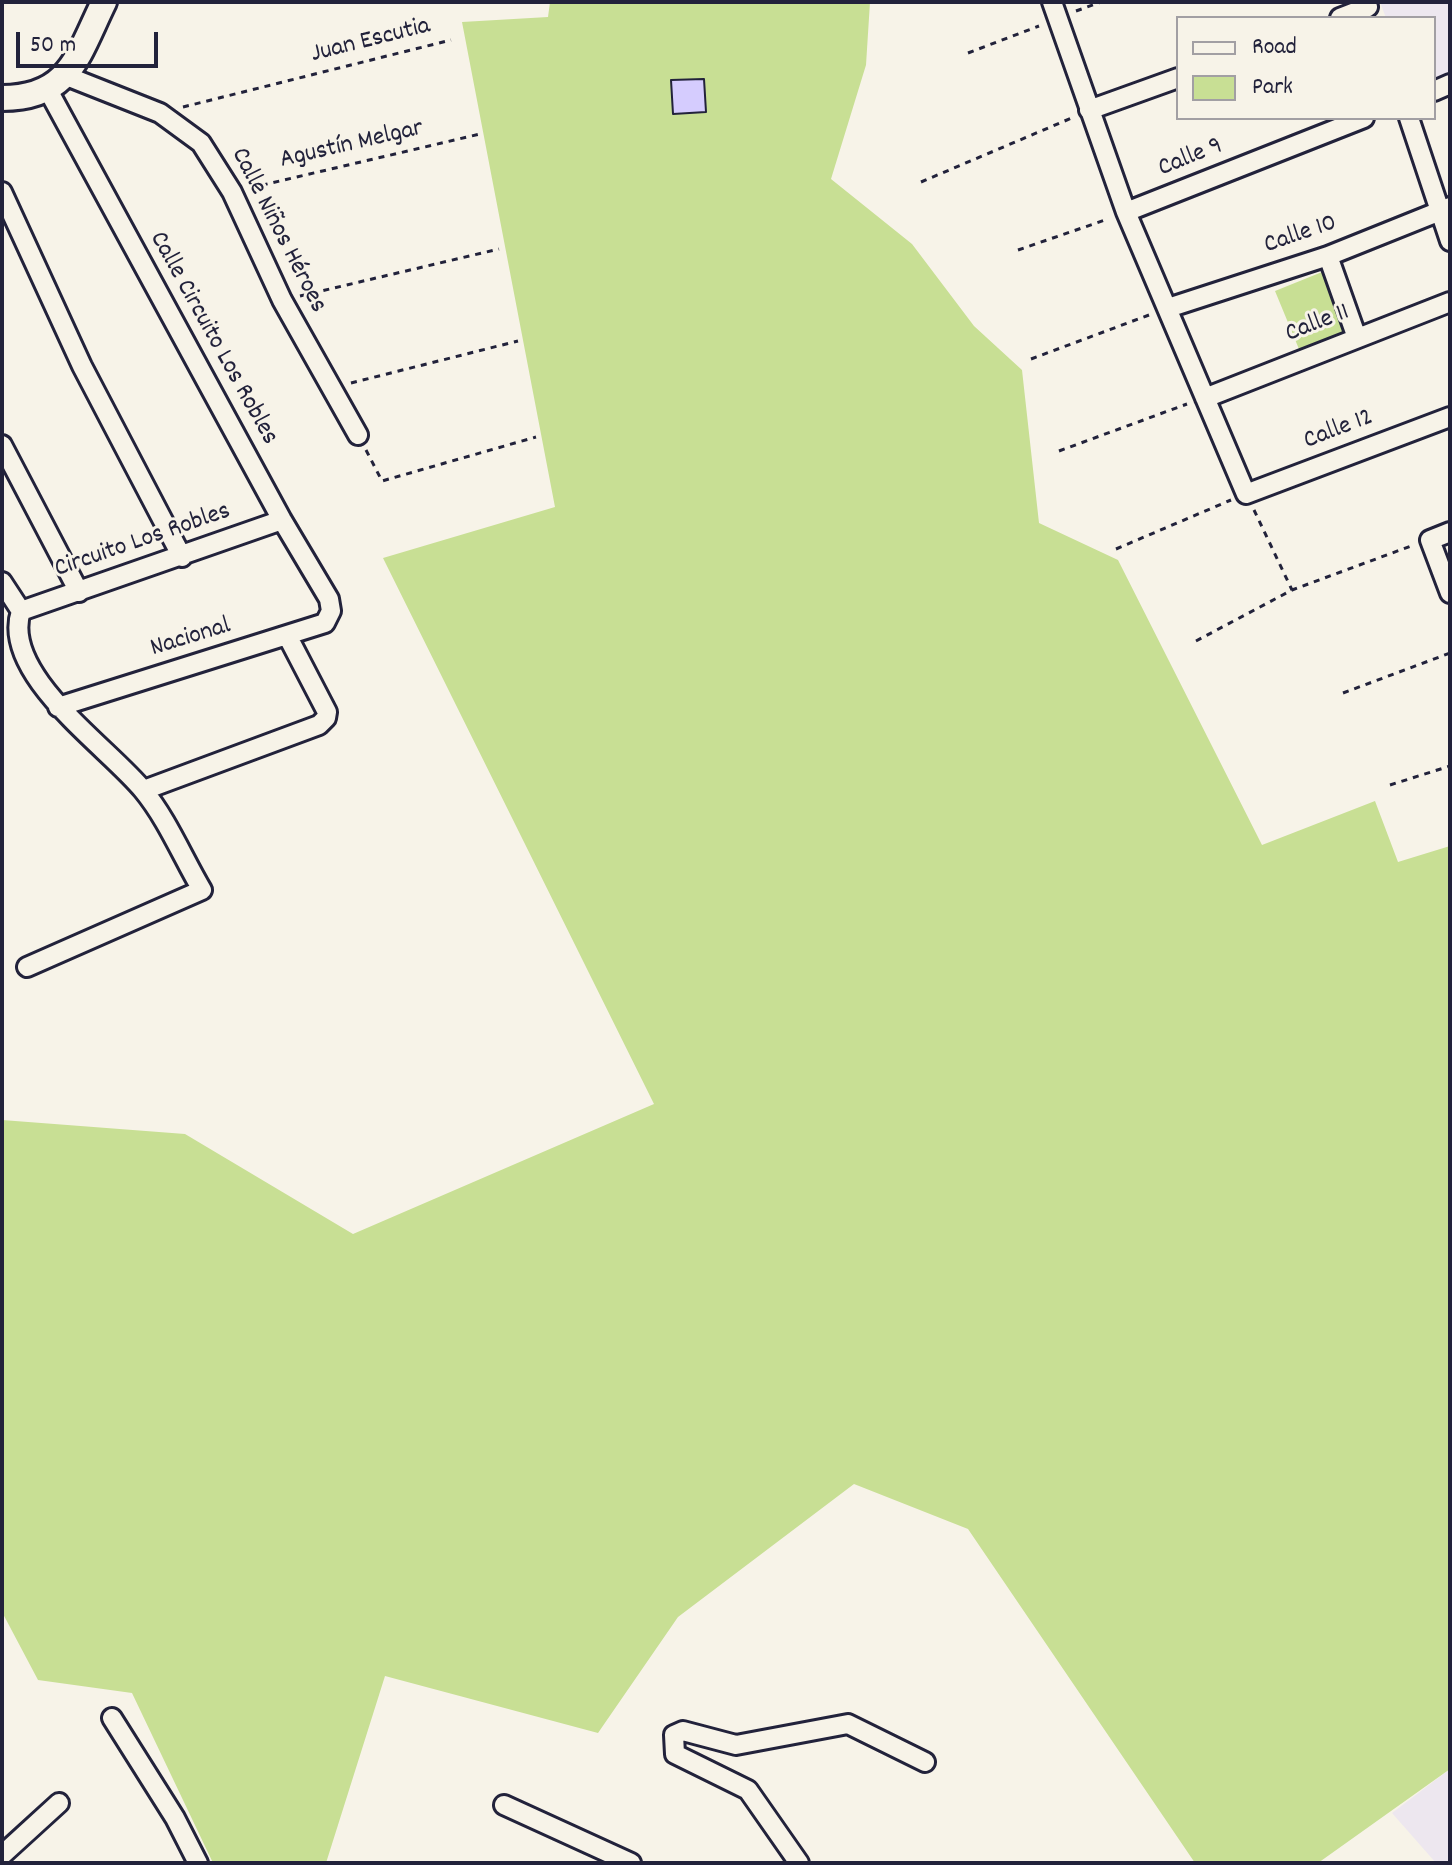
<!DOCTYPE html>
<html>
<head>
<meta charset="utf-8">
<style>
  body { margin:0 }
  #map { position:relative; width:1452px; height:1865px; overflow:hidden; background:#f7f3e8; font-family:Dekko,sans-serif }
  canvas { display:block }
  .frame { position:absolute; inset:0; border:4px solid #22223b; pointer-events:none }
  .legend { position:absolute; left:1176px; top:16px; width:260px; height:104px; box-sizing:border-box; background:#f7f3e8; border:2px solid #a29fa3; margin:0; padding:10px 14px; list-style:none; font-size:24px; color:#22223b }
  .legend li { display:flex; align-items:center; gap:16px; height:40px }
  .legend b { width:40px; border:2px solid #a29fa3 }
  .scale { position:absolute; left:16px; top:32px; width:142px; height:36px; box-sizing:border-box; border:4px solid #22223b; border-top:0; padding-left:10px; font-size:24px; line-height:28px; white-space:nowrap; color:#22223b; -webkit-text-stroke:6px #f7f3e8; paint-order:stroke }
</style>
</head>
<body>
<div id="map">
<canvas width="1452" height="1865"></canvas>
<div class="frame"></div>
<ul class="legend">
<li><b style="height:10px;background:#f7f3e8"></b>Road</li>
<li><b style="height:22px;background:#c8df94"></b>Park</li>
</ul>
<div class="scale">50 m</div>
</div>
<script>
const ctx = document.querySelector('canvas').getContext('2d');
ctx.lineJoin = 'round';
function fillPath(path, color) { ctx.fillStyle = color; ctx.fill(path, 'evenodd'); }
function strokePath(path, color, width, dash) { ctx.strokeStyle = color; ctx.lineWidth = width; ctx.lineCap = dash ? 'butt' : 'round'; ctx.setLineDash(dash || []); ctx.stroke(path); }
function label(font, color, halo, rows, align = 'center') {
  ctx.font = font + ' Dekko,sans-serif'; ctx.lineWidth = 6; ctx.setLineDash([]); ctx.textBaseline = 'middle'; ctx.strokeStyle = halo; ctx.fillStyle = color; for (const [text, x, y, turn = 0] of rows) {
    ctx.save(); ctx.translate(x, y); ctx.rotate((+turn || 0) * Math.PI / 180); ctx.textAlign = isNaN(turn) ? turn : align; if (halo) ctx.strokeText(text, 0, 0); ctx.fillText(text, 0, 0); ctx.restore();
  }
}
const built = new Path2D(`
  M1380,2H1450V76L1434,82V18H1386Z
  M1450,1769V1863H1436L1392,1813Z`);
const green = new Path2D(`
  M550,2H870L866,65L831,179L912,244L974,326L1022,370L1039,523L1118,560L1262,845L1375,801L1398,862L1450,846V1769L1318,1863H1195L968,1529L854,1484L678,1617L598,1733L385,1676L326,1863H213L132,1693L38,1680L2,1612V1120L185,1134L353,1234L654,1104L383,558L555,507L462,22L548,17Z
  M1327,270L1353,333L1301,354L1275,291Z`);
const building = new Path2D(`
  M704,79L706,112L673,114L671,80Z`);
const path = new Path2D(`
  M1076,11L1101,2
  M968,53L1039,26
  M183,107L451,40
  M921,182L1074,117
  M250,188L480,134
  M1018,250L1108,219
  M300,296L499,249
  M1031,359L1149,315
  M351,383L518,341
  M366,450L382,481L536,437
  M1059,451L1187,404
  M1254,510L1292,590
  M1116,549L1231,500
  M1196,641L1292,590L1411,546
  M1343,693L1450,653
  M1390,785L1450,766`);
const street = new Path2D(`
  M1052,2L1126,212L1246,494L1450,417
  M1340,18L1368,7
  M64,75L160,113L201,143L232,192L282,300L358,435
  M48,90L282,520L329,599L331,611L325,623L58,707
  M1434,91L1450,84
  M1089,110L1178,78
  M1409,118L1450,241
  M2,192L82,366L182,557
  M1126,212L1364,118
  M1328,256L1357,338
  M1168,308L1328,256L1450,207
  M1205,398L1450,302
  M2,445L79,592
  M1450,532L1430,540L1450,593
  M2,582L21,611C0,674 108,747 143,790C167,819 183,858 202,890L27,967
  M21,611L282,520
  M144,790L319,725L326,718L327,712L288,637
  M112,1718L175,1818L198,1863
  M504,1805L631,1863
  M2,1855L59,1803
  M799,1863L748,1790L675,1754L674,1735L683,1731L736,1745L848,1724L925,1762`);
const secondary = new Path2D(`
  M2,98C70,98 78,55 104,2`);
const streetNames = [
  ["Juan Escutia",371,42,-14],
  ["Agustín Melgar",352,146,-13],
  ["Calle 9",1191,159,-22],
  ["Calle Niños Héroes",277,231,63],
  ["Calle 10",1301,236,-19],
  ["Calle 11",1318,325,-21],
  ["Calle Circuito Los Robles",212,339,61],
  ["Calle 12",1339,431,-21],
  ["Circuito Los Robles",143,542,-19],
  ["Nacional",191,639,-17]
];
fillPath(built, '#ede7ef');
fillPath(green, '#c8df94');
fillPath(building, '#d5ccfe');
strokePath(building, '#22223b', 2);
strokePath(street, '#22223b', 24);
strokePath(secondary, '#22223b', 30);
strokePath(path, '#22223b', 3, [6, 6]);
strokePath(street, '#f7f3e8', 18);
strokePath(secondary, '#f7f3e8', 24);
label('26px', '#22223b', '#f7f3e8', streetNames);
</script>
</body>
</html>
